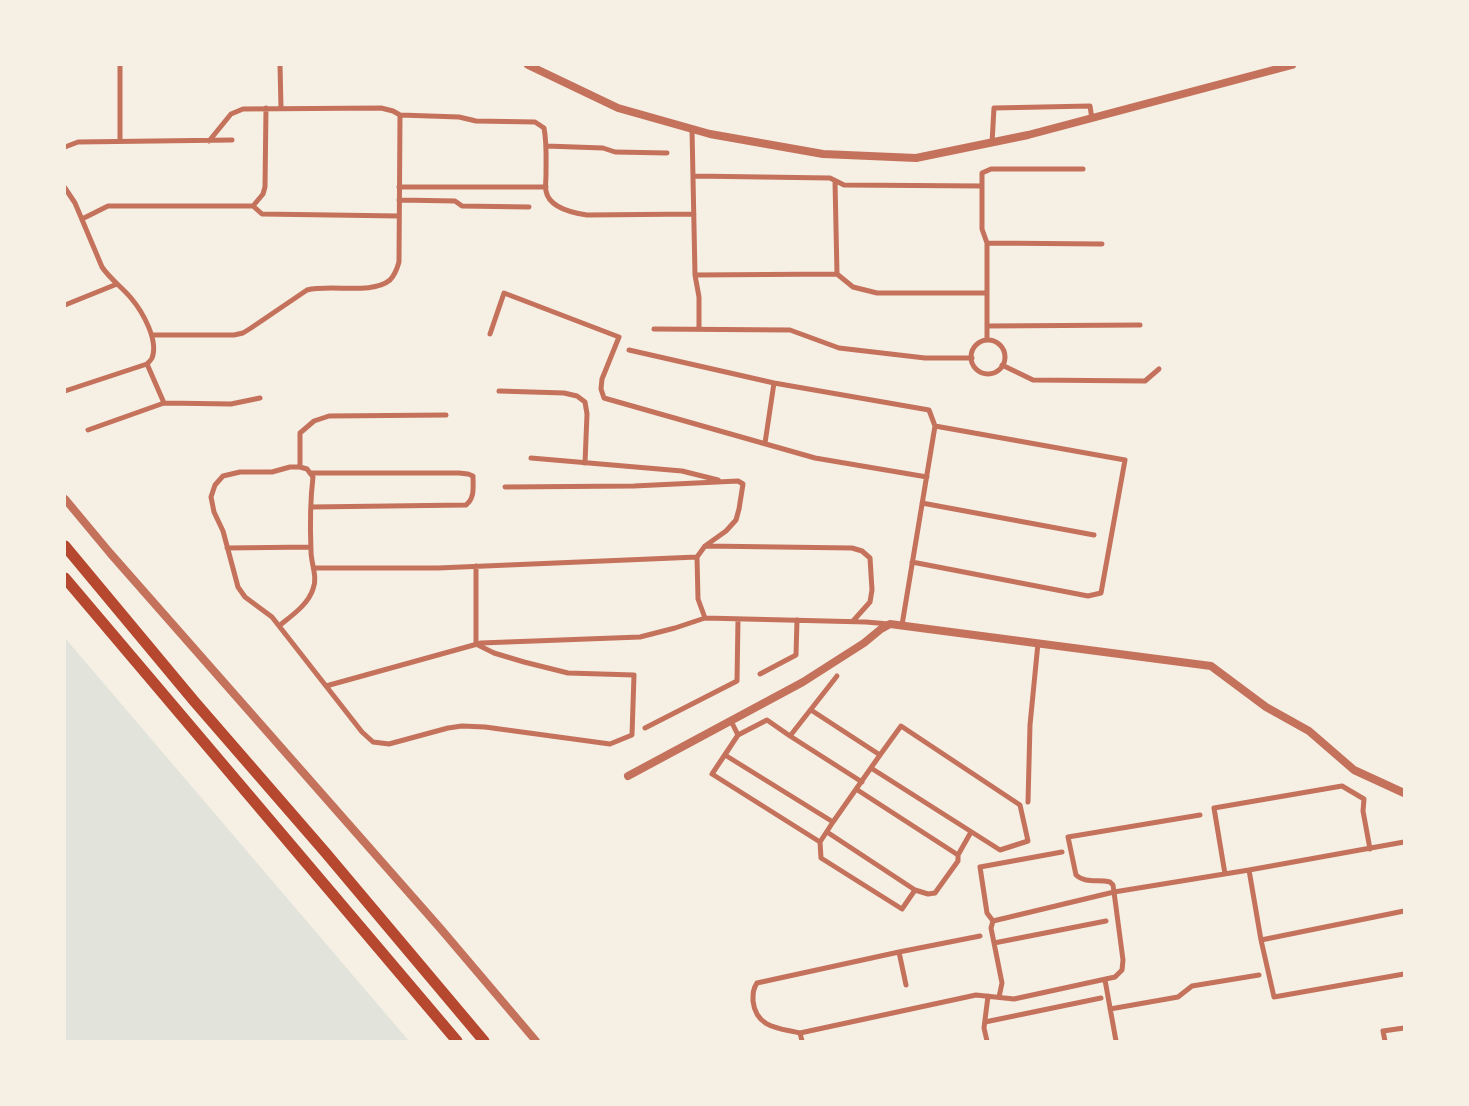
<!DOCTYPE html>
<html>
<head>
<meta charset="utf-8">
<style>
  body { margin:0 }
  #map { position:relative; width:1469px; height:1106px; overflow:hidden; background:#f6efe4; font-family:"Fira Sans",sans-serif }
  canvas { display:block }
  .frame { position:absolute; inset:0; border:66px solid #f6efe4; pointer-events:none }
</style>
</head>
<body>
<div id="map">
<canvas width="1469" height="1106"></canvas>
<div class="frame"></div>
</div>
<script>
const ctx = document.querySelector('canvas').getContext('2d');
ctx.lineJoin = 'round';
function fillPath(path, color) { ctx.fillStyle = color; ctx.fill(path, 'evenodd'); }
function strokePath(path, color, width, dash) { ctx.strokeStyle = color; ctx.lineWidth = width; ctx.lineCap = dash ? 'butt' : 'round'; ctx.setLineDash(dash || []); ctx.stroke(path); }
const green = new Path2D(`
  M65,638L409,1041H65Z`);
const minor = new Path2D(`
  M120,65V141
  M280,65L281,108
  M692,129L695,275L699,297V329
  M209,141L231,114L243,109L381,108L393,111L400,115L459,117L476,121L535,122L544,128C547,143 546,159 546,175C546,180 545,186 546,191C549,208 573,213 587,215L694,214
  M992,143L994,108L1090,106L1092,119
  M546,146L603,148L615,152L667,153
  M65,147L78,142L232,140
  M693,176L830,178L844,185L982,186
  M835,181L837,274
  M399,187H546
  M65,188L75,203L102,267C110,279 122,287 131,298C142,311 159,340 152,358C151,360 149,362 147,364L65,391
  M399,200L455,201L462,206L529,207
  M253,206L262,214L399,216
  M82,219L108,206H253L263,194L265,187L266,108
  M987,243L1102,244
  M695,275L837,274L853,287L877,293H987
  M65,305L117,284
  M987,326L1140,325
  M654,329L790,330L839,348L925,358H972
  M490,334L504,293L619,337L602,379L601,389L604,398L815,458L927,477
  M152,335H234L243,333L251,328L307,290C331,284 372,295 390,280C395,275 397,269 399,262L400,115
  M987,340V243L982,229V173L991,169H1083
  M971 357a17 17 0 1 1 34 0a17 17 0 1 1-34 0Z
  M629,350L774,383L929,410L935,426
  M1002,365L1033,380L1145,381L1159,369
  M499,391L564,393L577,396L585,402L587,414L585,463
  M164,403L231,404L260,398
  M88,430L164,403L147,364
  M765,443L774,383
  M531,458L682,471L718,480
  M300,467V433L314,421L329,416L446,415
  M310,473H459L468,474L473,476C473,487 475,498 466,505L311,507
  M505,487L634,486L738,481L743,484L739,509L736,520L726,531L705,546L697,557L698,599L705,618
  M922,503L1094,535
  M705,546L852,548L862,551L870,558L872,590L870,602L853,621
  M227,548L311,547
  M314,568H438L697,557
  M902,625L935,426L1125,460L1101,593L1088,596L912,562
  M279,626C291,616 308,605 313,589C318,577 311,564 311,551C310,527 310,502 313,477L307,469L300,467H290L272,472H240L223,476L215,485L211,497L214,512L223,531L238,587L245,597L272,617L362,732L373,742L389,744L448,728L462,726L485,727L610,744L632,735L634,675L568,673L524,662L494,653L476,644V566
  M760,674L796,655L797,620
  M326,686L481,643L640,637L675,628L705,618L866,622L889,624
  M811,710L880,755L833,822
  M731,721L738,735L767,720L790,736L837,676
  M645,728L737,681L738,619
  M738,735L725,755L833,822L820,842L712,774Z
  M790,736L862,782
  M871,768L1000,850L1028,841L1020,805L901,726L880,755
  M856,789L958,855L971,832
  M1028,802L1030,725L1038,643
  M820,842L821,858L902,909L915,890L827,832
  M1249,870L1404,842
  M1225,874L1214,808L1342,786L1364,799L1363,811L1370,849
  M915,890L928,894L935,893L958,861V855
  M993,921L987,913L980,867L1062,852
  M1261,940L1274,997L1404,974
  M994,943L1106,921
  M899,952L906,985
  M1105,980L1116,1041
  M999,997L1002,983L991,928L993,921L1114,892L1113,885L1110,882C1098,879 1086,884 1076,875L1068,837L1200,815
  M1110,1009L1178,997L1192,986L1259,975
  M985,1022L1101,998
  M800,1033C779,1028 756,1028 753,1001C753,993 753,989 757,983L899,952L980,936
  M802,1041L800,1033L976,995L1014,999L1115,977L1122,970L1123,960L1114,892L1249,870L1261,940L1404,911
  M987,1041L984,1028L988,996
  M1385,1041L1383,1031L1404,1028`);
const tertiary = new Path2D(`
  M528,65L618,108L710,134L823,154L916,158L1028,135L1292,65
  M65,499L110,553L440,928L536,1041
  M628,776L803,682L864,643L881,629L890,624L1211,666L1266,707L1309,731L1354,770L1404,793`);
const trunk = new Path2D(`
  M65,546L194,701L325,852L484,1041
  M65,578L457,1041`);
fillPath(green, '#e2e4dc');
strokePath(minor, '#c5725c', 5);
strokePath(tertiary, '#c5725c', 8);
strokePath(trunk, '#b5482f', 11);
</script>
</body>
</html>
